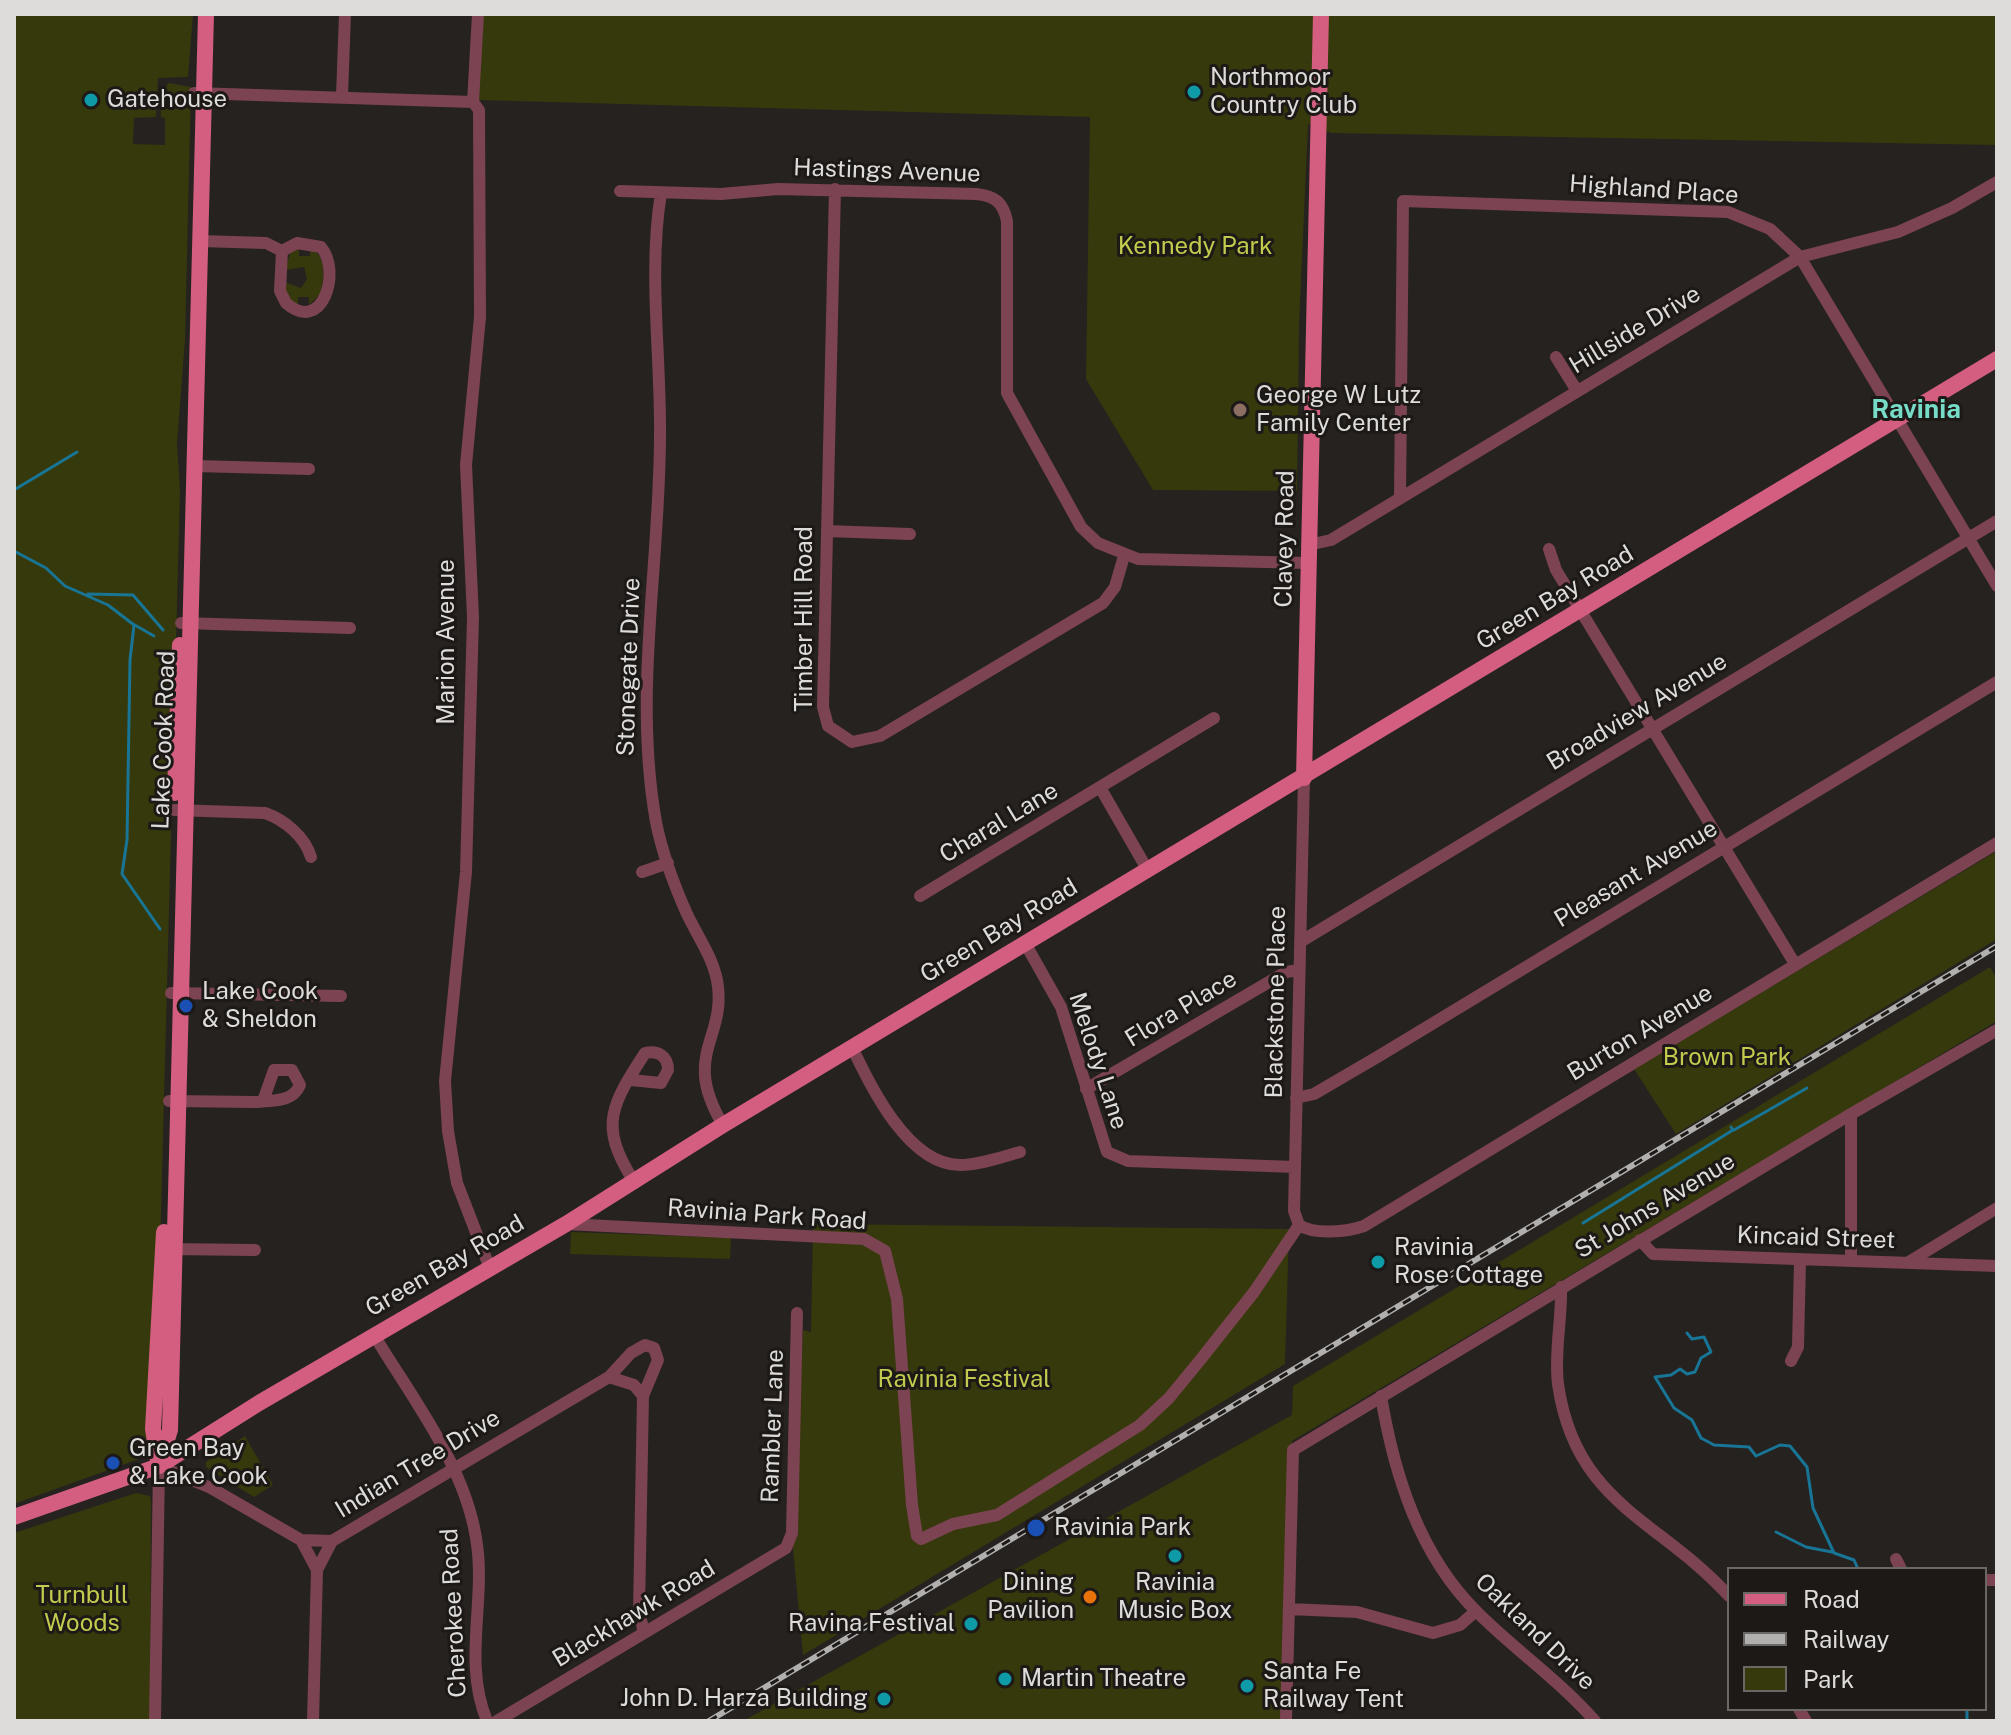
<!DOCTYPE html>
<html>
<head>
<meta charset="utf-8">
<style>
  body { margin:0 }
  #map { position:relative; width:2011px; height:1735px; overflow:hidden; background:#252220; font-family:"Public Sans",sans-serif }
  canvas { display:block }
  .frame { position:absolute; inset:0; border:16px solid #dedcda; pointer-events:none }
  .legend { position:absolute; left:1727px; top:1567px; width:260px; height:144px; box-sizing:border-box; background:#1c1917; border:2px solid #6a6765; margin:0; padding:10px 14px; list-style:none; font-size:24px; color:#dedcda }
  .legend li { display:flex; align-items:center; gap:16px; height:40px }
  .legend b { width:40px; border:2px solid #6a6765 }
</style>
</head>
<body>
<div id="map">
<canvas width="2011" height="1735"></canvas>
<div class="frame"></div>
<ul class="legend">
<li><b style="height:10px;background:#d45e7f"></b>Road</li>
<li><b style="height:10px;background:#b2b0ae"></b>Railway</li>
<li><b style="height:22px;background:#36390c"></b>Park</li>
</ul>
</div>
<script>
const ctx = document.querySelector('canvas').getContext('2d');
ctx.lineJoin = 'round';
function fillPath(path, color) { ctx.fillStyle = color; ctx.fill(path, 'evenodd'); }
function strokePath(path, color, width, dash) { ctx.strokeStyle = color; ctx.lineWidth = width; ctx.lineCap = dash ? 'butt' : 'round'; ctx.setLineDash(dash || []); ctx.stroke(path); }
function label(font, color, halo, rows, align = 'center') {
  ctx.font = font + ' "Public Sans",sans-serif'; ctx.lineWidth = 6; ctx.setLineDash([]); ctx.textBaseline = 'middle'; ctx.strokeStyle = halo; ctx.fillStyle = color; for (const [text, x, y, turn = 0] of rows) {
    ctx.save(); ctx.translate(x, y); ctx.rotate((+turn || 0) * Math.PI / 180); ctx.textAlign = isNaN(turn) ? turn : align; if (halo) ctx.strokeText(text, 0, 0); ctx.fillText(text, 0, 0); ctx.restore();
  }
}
const green = new Path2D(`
  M14,14H193L188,77L158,78L156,117L134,118L133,144L165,145V118L161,117L160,93L169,83L191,87L185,340L177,444L180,490L159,1291L148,1448L139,1459L14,1504Z
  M481,14H1997V145L1331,133L1308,124L1299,326L1297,491L1153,490L1086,379L1090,117L478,100Z
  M299,248V256H310V248C328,257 323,275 322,292L309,305V297H298V305C288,300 285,294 285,282L301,288L307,279L304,267L285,270L290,253Z
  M1997,851V939L1676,1134L1634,1069Z
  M1990,967L1997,979V1021L1292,1441L1284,1721H743L1292,1415L1293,1386Z
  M813,1224L1289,1229L1285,1364L803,1655L793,1549L803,1330L811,1332Z
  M571,1232L731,1238L730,1259L570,1254Z
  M245,1436L273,1485L254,1497L206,1467V1462Z
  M136,1493L150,1496L151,1500L150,1721H14V1533Z`);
const stream = new Path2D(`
  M14,490L77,452
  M14,551L46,568L65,586L108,605L134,625L130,660L127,840L122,874L160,929
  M88,594L133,595L163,630
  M133,624L154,636
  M1734,1130L1807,1088
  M1583,1223L1733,1130L1731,1127
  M1687,1333L1692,1339L1704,1337L1711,1352L1701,1358L1695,1372L1687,1374L1680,1369L1671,1375L1655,1377L1674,1408L1692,1420L1701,1438L1714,1445L1749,1447L1756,1456L1780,1445L1790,1446L1807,1467L1813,1508L1834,1553L1854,1560L1858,1569
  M1776,1532L1806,1547L1832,1552
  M1967,1709V1721`);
const minor = new Path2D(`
  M478,14L473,102L479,110L480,317L466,465L473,617L466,872L445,1081L448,1131L457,1183L489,1266
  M194,93L473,102
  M342,96L345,14
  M835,189L823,707L828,726L852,742L880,736L1103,603L1115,587L1124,556
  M620,191L721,194L778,189L976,194C995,196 1003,202 1007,221V393L1081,527L1098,543L1138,559L1308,563
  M661,193C648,272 661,356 660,435C660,565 633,693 656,822C662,852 674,885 687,914C697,935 712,956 717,980C728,1039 680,1053 723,1125
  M200,241L266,243L282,251L297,243L321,247C342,272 322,335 286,303L280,291L282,251
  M1556,357L1577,391
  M195,466L309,469
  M1400,497L1403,201L1728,212L1770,229L1800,257L1997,586
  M827,531L910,534
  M1308,545L1331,540L1800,257L1898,232L1952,208L1997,182
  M1549,549L1556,570L1795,964
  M181,623L350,628
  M1101,789L1147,869
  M174,810L265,813C285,820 305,837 311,857
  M642,872L668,863
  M920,896L1214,718
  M1300,942L1997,521
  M1025,943L1061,1007L1107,1152L1128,1161L1295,1167
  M171,993L341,996
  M852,1047C871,1088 909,1165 960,1165C980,1165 1001,1157 1020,1152
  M631,1080L661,1083L668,1070C668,1056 658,1050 645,1053C612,1104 598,1125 633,1180
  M1086,1089L1286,972L1299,970
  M1296,1098L1314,1094L1379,1056L1997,682
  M169,1101L256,1102C273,1100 292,1103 300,1085L292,1070H274L263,1101
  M566,1224L864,1239L885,1251L897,1299L912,1505L917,1536L921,1539L953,1524L997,1515L1140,1425L1169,1398L1201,1359L1254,1292L1299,1225
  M1299,1225C1314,1235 1347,1232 1364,1226L1997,843
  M1299,1225L1294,1211L1304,778
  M1640,1240L1653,1254L1997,1266
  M167,1249L255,1250
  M1851,1261V1114
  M1907,1263L1997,1208
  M1561,1287C1562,1320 1554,1352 1558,1384C1575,1504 1659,1519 1729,1596
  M374,1335C412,1398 464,1464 476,1538C487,1600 462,1660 487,1721
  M1791,1361L1798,1347L1800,1261
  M609,1377L631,1353L645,1345L654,1348L658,1360L643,1396
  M1381,1396C1394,1474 1419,1555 1477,1612C1515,1650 1559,1680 1595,1721
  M301,1540L317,1570
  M1896,1559L1901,1569
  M1985,1580H1997
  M1289,1609L1357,1612L1433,1633L1460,1625L1476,1611
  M1799,1709L1806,1721
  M155,1721L159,1466L211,1488L301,1540L332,1541L609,1377L634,1385L643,1396L639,1611L644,1633
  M313,1721L317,1570L332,1541
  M497,1721L786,1548L792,1533L797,1313
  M1286,1721L1293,1450L1851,1114L1997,1030`);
const major = new Path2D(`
  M1304,778L1321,14
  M175,793L180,645
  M158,1460L153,1429L164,1232
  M159,1466L170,1430L206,14
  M14,1517L159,1466L259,1403L566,1224L723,1125L1997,359`);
const rail = new Path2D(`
  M709,1721L1997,946`);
const markers = [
  [1194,92,8,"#0f9aa8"],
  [91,100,8,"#0f9aa8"],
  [1240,410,8,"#8d6e63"],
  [186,1006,8,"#1a4fb4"],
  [1378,1262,8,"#0f9aa8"],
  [113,1463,8,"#1a4fb4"],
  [1036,1528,10,"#1a4fb4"],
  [1175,1556,8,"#0f9aa8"],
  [1090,1597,8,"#e8710a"],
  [971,1624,8,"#0f9aa8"],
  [1005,1679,8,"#0f9aa8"],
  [1247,1686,8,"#0f9aa8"],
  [884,1699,8,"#0f9aa8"]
];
const poiNames = [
  ["Northmoor",1210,78],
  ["Country Club",1210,106],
  ["Gatehouse",107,100],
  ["George W Lutz",1256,396],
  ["Family Center",1256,424],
  ["Lake Cook",202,992],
  ["& Sheldon",202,1020],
  ["Ravinia",1394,1248],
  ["Rose Cottage",1394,1276],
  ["Green Bay",129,1449],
  ["& Lake Cook",129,1477],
  ["Ravinia Park",1054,1528],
  ["Dining",1074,1583,"right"],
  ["Pavilion",1074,1611,"right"],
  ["Ravinia",1175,1583,"center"],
  ["Music Box",1175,1611,"center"],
  ["Ravina Festival",955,1624,"right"],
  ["Santa Fe",1263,1672],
  ["Railway Tent",1263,1700],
  ["Martin Theatre",1021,1679],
  ["John D. Harza Building",868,1699,"right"]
];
const streetNames = [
  ["Hastings Avenue",887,171,2],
  ["Highland Place",1654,190,4],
  ["Hillside Drive",1635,330,-31],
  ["Clavey Road",1285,539,-89],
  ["Green Bay Road",1555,598,-31],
  ["Timber Hill Road",805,619,-90],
  ["Marion Avenue",447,642,-90],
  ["Stonegate Drive",629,667,-88],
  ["Broadview Avenue",1637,712,-31],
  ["Lake Cook Road",164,740,-88],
  ["Charal Lane",999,823,-31],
  ["Pleasant Avenue",1636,874,-31],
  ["Green Bay Road",999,931,-31],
  ["Blackstone Place",1276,1002,-89],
  ["Flora Place",1181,1009,-31],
  ["Burton Avenue",1640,1033,-31],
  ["Melody Lane",1098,1061,72],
  ["St Johns Avenue",1655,1206,-31],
  ["Ravinia Park Road",767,1215,4],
  ["Kincaid Street",1816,1238,2],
  ["Green Bay Road",445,1266,-30],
  ["Rambler Lane",773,1426,-88],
  ["Indian Tree Drive",418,1464,-31],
  ["Cherokee Road",454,1613,-93],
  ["Blackhawk Road",634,1614,-31],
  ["Oakland Drive",1535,1632,44]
];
const parkNames = [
  ["Kennedy Park",1195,247],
  ["Brown Park",1727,1058],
  ["Ravinia Festival",964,1380],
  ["Turnbull",82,1596],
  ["Woods",82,1624]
];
const neighbourhoodNames = [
  ["Ravinia",1916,410]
];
fillPath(green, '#36390c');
strokePath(stream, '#187595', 3);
strokePath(minor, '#7c4352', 12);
strokePath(major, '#d45e7f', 16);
strokePath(rail, '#b2b0ae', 6);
strokePath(rail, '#1c1917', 3, [9]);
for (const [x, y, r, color] of markers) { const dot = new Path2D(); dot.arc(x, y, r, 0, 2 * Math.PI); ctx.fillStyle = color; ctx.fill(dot); strokePath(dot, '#1c1917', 3); }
label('24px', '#dedcda', '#1c1917', poiNames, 'left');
label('24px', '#dedcda', '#1c1917', streetNames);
label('24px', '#c2cb4d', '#1c1917', parkNames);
label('bold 26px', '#76dbc7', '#1c1917', neighbourhoodNames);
</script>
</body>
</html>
